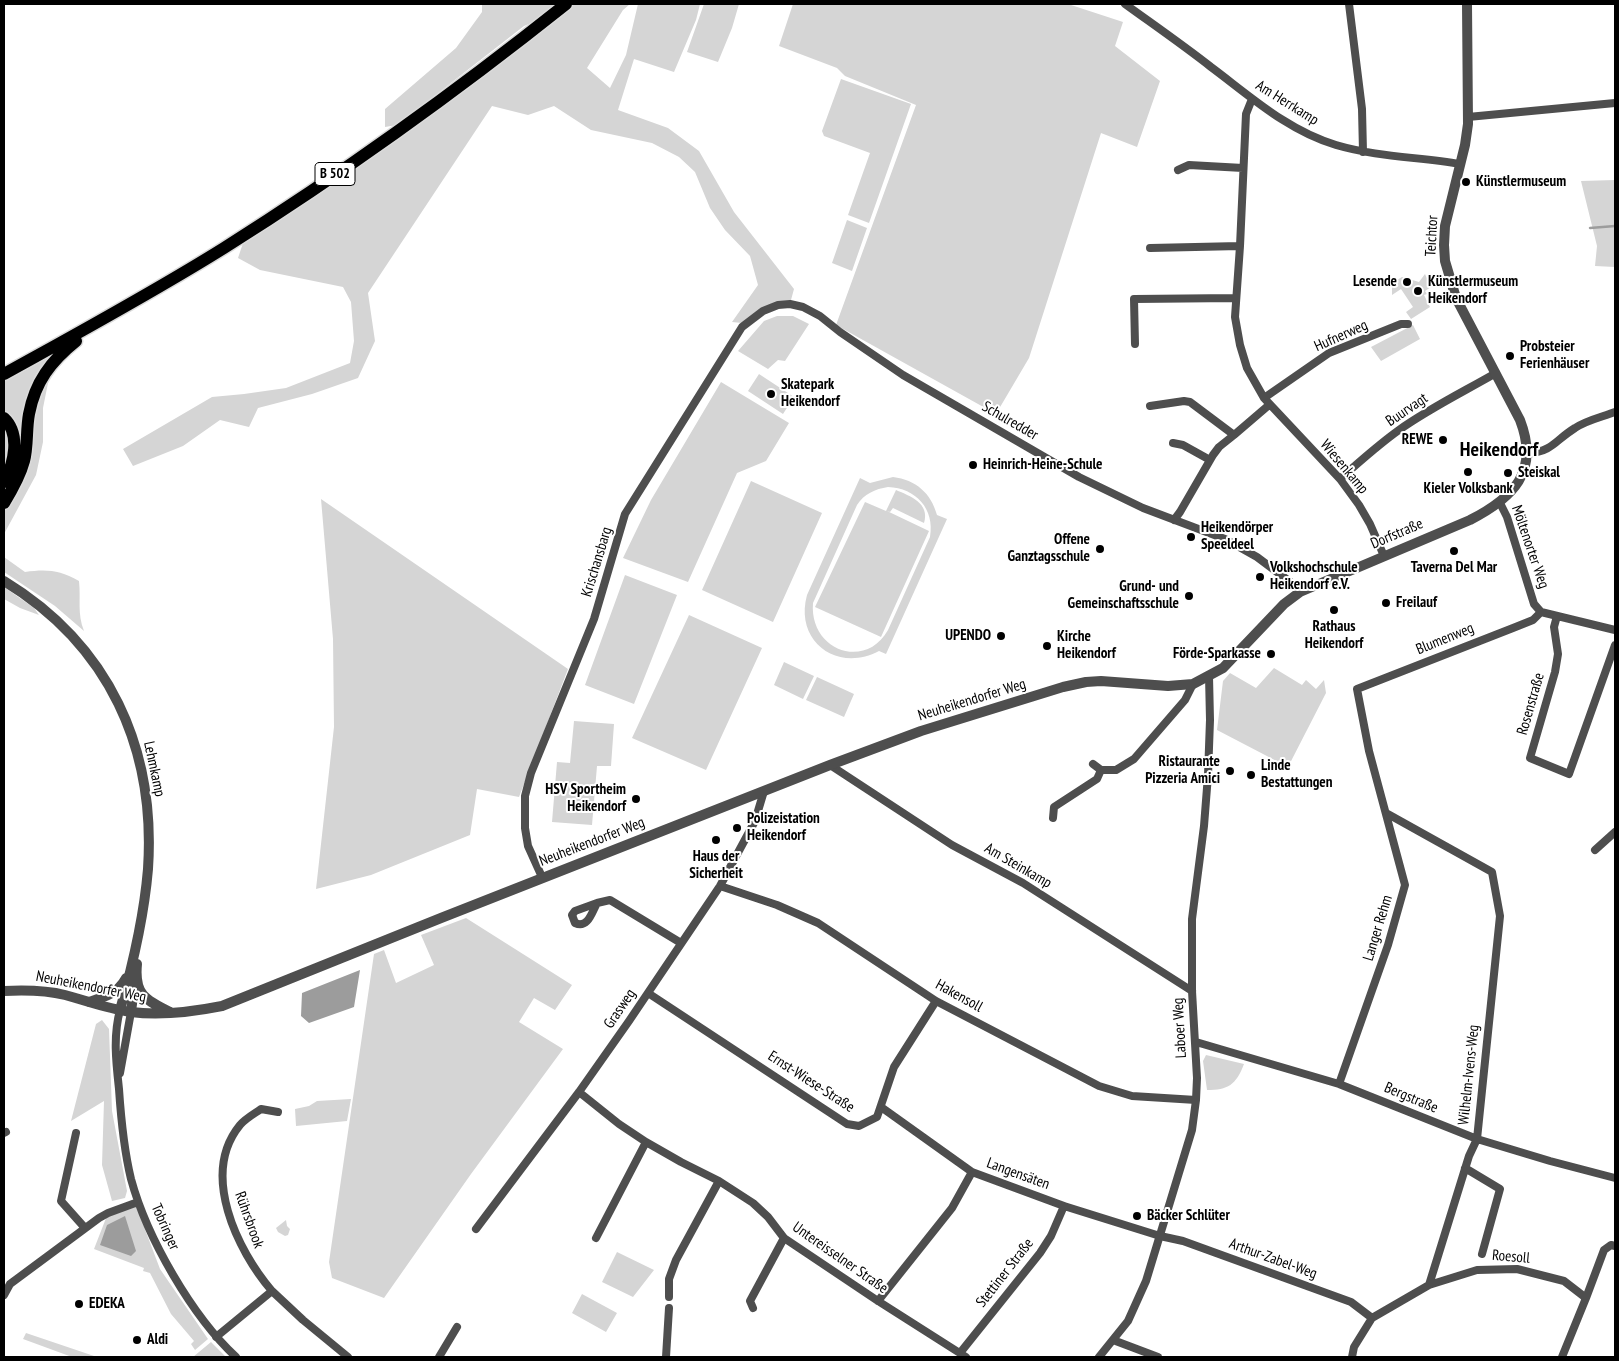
<!DOCTYPE html>
<html>
<head>
<meta charset="utf-8">
<style>
  body { margin:0 }
  #map { position:relative; width:1619px; height:1361px; overflow:hidden; background:#fff; font-family:"PT Sans Narrow",sans-serif }
  canvas { display:block }
  .frame { position:absolute; inset:0; border:5px solid #000; pointer-events:none }
</style>
</head>
<body>
<div id="map">
<canvas width="1619" height="1361"></canvas>
<div class="frame"></div>
</div>
<script>
const ctx = document.querySelector('canvas').getContext('2d');
ctx.lineJoin = 'round';
function fillPath(path, color) { ctx.fillStyle = color; ctx.fill(path, 'evenodd'); }
function strokePath(path, color, width, dash) { ctx.strokeStyle = color; ctx.lineWidth = width; ctx.lineCap = dash ? 'butt' : 'round'; ctx.setLineDash(dash || []); ctx.stroke(path); }
function label(font, color, halo, rows, align = 'center') {
  ctx.font = font + ' "PT Sans Narrow",sans-serif'; ctx.lineWidth = 4; ctx.setLineDash([]); ctx.textBaseline = 'middle'; ctx.strokeStyle = halo; ctx.fillStyle = color; for (const [text, x, y, turn = 0] of rows) {
    ctx.save(); ctx.translate(x, y); ctx.rotate((+turn || 0) * Math.PI / 180); ctx.textAlign = isNaN(turn) ? turn : align; if (halo) ctx.strokeText(text, 0, 0); ctx.fillText(text, 0, 0); ctx.restore();
  }
}
const green = new Path2D(`
  M482,4H554L536,21L524,26L397,125L385,127V109L456,48L482,12Z
  M571,4H630L623,10L587,68L610,88L626,55L638,4H700L696,20L674,72L634,59L618,110L668,128L699,151L734,212L794,289L791,300L760,309L742,323L732,322L758,285L750,256L725,230L710,208L695,172L679,157L652,143L591,130L554,106L528,115L492,106L368,293L375,341L358,378L312,394L258,408L249,427L220,420L183,446L133,466L123,449L212,397L244,394L286,388L350,363L354,341L351,302L343,287L260,270L238,258L243,243L337,179Z
  M704,4H739L732,28L718,62L687,52Z
  M793,4H1068L1123,22L1115,46L1160,81L1137,147L1101,133L1029,358L996,414L836,325L916,105L845,76L837,68L779,46Z
  M841,79L911,104L869,223L848,215L870,153L824,136L822,131Z
  M1615,180V267L1595,266L1597,246L1581,181Z
  M847,220L867,228L852,271L832,263Z
  M1425,274L1431,287L1425,291L1427,294L1424,295L1430,307L1411,319L1406,312L1413,307L1401,289L1392,295V283L1402,277L1419,282Z
  M777,316H793L809,324L785,361L778,360L768,369L738,351L764,321Z
  M1413,325L1420,339L1381,361L1371,347Z
  M48,355L49,357L35,376L28,395L24,443L4,496V489L15,465L4,416V379Z
  M759,374L794,397L783,414L748,391Z
  M721,382L789,423L766,461L737,473L688,582L623,558L651,500Z
  M48,383L43,408V442L36,475L4,534V508L40,384Z
  M4,426L11,443L4,473Z
  M893,477C916,480 931,493 937,515L947,519L886,654L879,651C838,673 794,642 807,595L860,478L870,483ZM888,487C916,488 935,509 930,537L888,630C865,671 809,650 813,603L857,505C864,494 875,489 888,487Z
  M751,481L822,513L773,622L702,590Z
  M896,490C910,496 930,503 924,523L893,508L890,512L887,511L929,531L881,637L815,607L865,502L886,511Z
  M321,499L568,669L519,797L477,789L470,835L371,875L316,889L334,727L333,639Z
  M4,557L25,572C47,569 59,570 79,581C81,600 77,613 84,631L55,606L4,572Z
  M625,575L677,595L634,704L585,685Z
  M4,587L34,608L39,615L20,608L4,599Z
  M689,615L762,648L706,770L632,738Z
  M784,662L814,676L803,699L774,685Z
  M1274,668L1302,685L1306,680L1316,689L1324,680L1326,693L1288,767L1217,730L1223,681L1230,673L1256,688Z
  M817,677L854,694L844,717L806,700Z
  M574,721L614,724L611,766H597L592,825L552,822L557,762L570,763Z
  M466,918L572,985L555,1010L534,998L519,1022L563,1049L471,1174L384,1298L332,1278L329,1262L374,954L384,950L396,983L434,965L421,935Z
  M102,1020L109,1029L112,1111L127,1191L125,1198L112,1201L102,1165L104,1101L71,1121L96,1024Z
  M1206,1055L1244,1064C1236,1085 1228,1090 1207,1090L1203,1061Z
  M351,1099L347,1121L296,1126L295,1109L309,1106L317,1101Z
  M135,1203L160,1269L208,1339L195,1350L191,1344L194,1341L171,1314L150,1273L143,1271L144,1268L94,1249L108,1213Z
  M286,1220L287,1226L290,1229L288,1235L285,1236L278,1232L276,1228Z
  M617,1252L654,1270L633,1297L602,1282Z
  M582,1294L617,1313L606,1332L572,1313Z
  M26,1333L97,1357H72L23,1339Z
  M211,1342L226,1357H193Z`);
const water = new Path2D(`
  M360,970L354,1007L309,1023L301,1016L302,993Z
  M125,1216L136,1251L131,1256L100,1245L107,1225Z`);
const stream = new Path2D(`
  M1590,228L1615,226`);
const minor = new Path2D(`
  M1125,4C1154,25 1183,45 1211,67C1250,96 1288,131 1336,145C1377,157 1419,157 1460,164
  M1349,4L1362,109L1363,152
  M1252,99L1246,114L1240,246L1235,317L1240,345L1247,368L1264,398L1340,479L1359,505L1370,524L1384,556
  M1468,117L1615,103
  M1178,170L1189,165L1243,168
  M1150,248L1240,246
  M1135,344L1134,299L1236,298
  M1264,398L1329,353L1401,324H1408
  M1150,406L1184,401L1190,402L1234,435L1269,405
  M1173,443L1183,445L1210,460
  M1527,454C1555,450 1554,441 1575,428C1587,420 1602,417 1615,412
  M1340,479C1359,462 1378,445 1399,430C1430,408 1463,392 1496,373
  M1500,503L1507,517L1534,604L1541,612L1615,630
  M1174,520L1180,512L1213,455L1219,447L1234,435
  M1557,616L1554,627L1558,654L1555,672L1530,758L1569,774L1615,645
  M1093,764L1101,770H1116L1134,759L1185,700L1193,684
  M830,765L952,845L1023,883L1192,991
  M1053,818L1054,807L1097,779L1101,770
  M1595,850L1615,832
  M542,877L528,846L525,828V796L531,773L594,619L625,514L742,327L763,311L778,305L790,304L803,307L820,316L840,332L903,375L1079,477L1143,508L1225,539L1257,557L1297,587L1300,592
  M720,886L777,905L818,923L936,1001L1099,1086L1132,1096L1196,1100
  M597,903L575,911L572,915L575,923C588,929 592,912 597,903L610,900L681,943
  M648,993L847,1124L859,1126L877,1117L894,1067L936,1001
  M120,1010C113,1036 116,1062 119,1089C121,1119 124,1150 131,1179C147,1238 192,1316 236,1357
  M1196,1042L1339,1084L1477,1139L1550,1161L1615,1178
  M120,1073L131,1012
  M1339,1084L1388,945L1405,885L1369,751L1357,689L1513,628L1533,620L1541,612
  M579,1092L619,1124L646,1142L681,1162L719,1181L753,1203L768,1217L784,1238L878,1301L966,1357
  M881,1107L972,1172L1064,1206L1160,1236L1183,1241L1351,1302L1372,1318
  M4,1133L6,1132
  M76,1133L61,1201L85,1228
  M1465,1168L1500,1189L1482,1254
  M476,1229L579,1092L629,1021L720,886L755,821L764,791
  M596,1238L646,1142
  M1429,1285L1477,1270L1517,1269L1564,1281L1586,1298L1562,1357
  M272,1291L303,1320L348,1357
  M4,1295L10,1284L99,1218L108,1213L138,1202
  M669,1297V1279L676,1260L719,1181
  M1586,1298L1604,1250L1611,1245L1615,1246
  M878,1301L952,1208L972,1172
  M753,1308L750,1301L784,1238
  M216,1337L272,1291C237,1250 200,1174 240,1125C246,1118 254,1114 261,1109L278,1112
  M1113,1340L1158,1357
  M960,1353L1040,1253L1051,1236L1064,1206
  M439,1357L457,1327
  M666,1357L669,1308
  M1099,1357L1128,1321L1146,1281L1192,1130L1196,1100L1197,1078L1192,991V919L1204,826L1208,775L1210,720L1209,676
  M1352,1357L1354,1347L1372,1318L1429,1285L1469,1156L1477,1139L1500,916L1492,872L1386,813`);
const tertiary = new Path2D(`
  M4,581C109,645 156,748 148,869C144,917 133,964 120,1010
  M137,964C134,994 145,1000 170,1012
  M4,991C24,990 45,990 65,995C87,1001 108,1009 131,1012C162,1016 192,1012 222,1006L441,918L830,765L921,731L1063,687L1086,682L1101,681L1168,686L1193,684L1223,668L1284,604L1300,592L1470,520C1513,498 1540,472 1520,420L1456,298L1445,261L1444,245L1445,226L1465,145L1468,124L1467,4
  M89,1002C105,997 118,993 126,978
  M131,1012L135,980`);
const trunk = new Path2D(`
  M4,374C78,333 152,293 224,248C343,173 457,91 566,4
  M4,418C21,434 14,464 4,482
  M4,503C12,490 20,476 24,461C28,446 26,430 29,414C35,382 51,361 76,341`);
const markers = [
  [1466,182,5,"#000"],
  [1407,282,5,"#000"],
  [1418,291,5,"#000"],
  [1510,356,5,"#000"],
  [771,394,5,"#000"],
  [1443,440,5,"#000"],
  [973,465,5,"#000"],
  [1468,472,5,"#000"],
  [1508,473,5,"#000"],
  [1191,537,5,"#000"],
  [1100,549,5,"#000"],
  [1454,551,5,"#000"],
  [1260,577,5,"#000"],
  [1189,596,5,"#000"],
  [1386,603,5,"#000"],
  [1334,610,5,"#000"],
  [1001,636,5,"#000"],
  [1047,646,5,"#000"],
  [1271,654,5,"#000"],
  [1230,771,5,"#000"],
  [1251,775,5,"#000"],
  [636,799,5,"#000"],
  [737,828,5,"#000"],
  [716,840,5,"#000"],
  [1137,1216,5,"#000"],
  [79,1304,5,"#000"],
  [137,1340,5,"#000"]
];
const shields = [
  [335,174,40]
];
const shieldNames = [
  ["B 502",335,174]
];
const streetNames = [
  ["Am Herrkamp",1287,103,32],
  ["Teichtor",1432,236,-87],
  ["Hufnerweg",1341,336,-24],
  ["Buurvagt",1407,410,-34],
  ["Schulredder",1010,421,30],
  ["Wiesenkamp",1344,467,50],
  ["Dorfstraße",1397,534,-23],
  ["Möltenorter Weg",1530,547,71],
  ["Krischansbarg",597,562,-73],
  ["Blumenweg",1445,639,-22],
  ["Neuheikendorfer Weg",972,700,-17],
  ["Rosenstraße",1531,704,-74],
  ["Lehmkamp",154,769,78],
  ["Neuheikendorfer Weg",592,842,-21],
  ["Am Steinkamp",1018,866,30],
  ["Langer Rehm",1378,928,-73],
  ["Neuheikendorfer Weg",91,987,11],
  ["Hakensoll",959,996,29],
  ["Grasweg",620,1009,-56],
  ["Laboer Weg",1180,1028,-93],
  ["Wilhelm-Ivens-Weg",1469,1075,-84],
  ["Ernst-Wiese-Straße",811,1082,33],
  ["Bergstraße",1411,1098,23],
  ["Langensäten",1018,1174,20],
  ["Rührsbrook",249,1220,70],
  ["Tobringer",165,1227,66],
  ["Roesoll",1511,1257,5],
  ["Untereisselner Straße",840,1258,35],
  ["Arthur-Zabel-Weg",1273,1259,20],
  ["Stettiner Straße",1005,1273,-52]
];
const poiNames = [
  ["Künstlermuseum",1476,182],
  ["Lesende",1397,282,"right"],
  ["Künstlermuseum",1428,282],
  ["Heikendorf",1428,299],
  ["Probsteier",1520,347],
  ["Ferienhäuser",1520,364],
  ["Skatepark",781,385],
  ["Heikendorf",781,402],
  ["REWE",1433,440,"right"],
  ["Heinrich-Heine-Schule",983,465],
  ["Steiskal",1518,473],
  ["Kieler Volksbank",1468,489,"center"],
  ["Heikendörper",1201,528],
  ["Speeldeel",1201,545],
  ["Offene",1090,540,"right"],
  ["Ganztagsschule",1090,557,"right"],
  ["Volkshochschule",1270,568],
  ["Heikendorf e.V.",1270,585],
  ["Taverna Del Mar",1454,568,"center"],
  ["Grund- und",1179,587,"right"],
  ["Gemeinschaftsschule",1179,604,"right"],
  ["Freilauf",1396,603],
  ["Rathaus",1334,627,"center"],
  ["Heikendorf",1334,644,"center"],
  ["UPENDO",991,636,"right"],
  ["Kirche",1057,637],
  ["Heikendorf",1057,654],
  ["Förde-Sparkasse",1261,654,"right"],
  ["Ristaurante",1220,762,"right"],
  ["Pizzeria Amici",1220,779,"right"],
  ["Linde",1261,766],
  ["Bestattungen",1261,783],
  ["HSV Sportheim",626,790,"right"],
  ["Heikendorf",626,807,"right"],
  ["Polizeistation",747,819],
  ["Heikendorf",747,836],
  ["Haus der",716,857,"center"],
  ["Sicherheit",716,874,"center"],
  ["Bäcker Schlüter",1147,1216],
  ["EDEKA",89,1304],
  ["Aldi",147,1340]
];
const districtNames = [
  ["Heikendorf",1499,450]
];
fillPath(green, '#d5d5d5');
fillPath(water, '#9c9c9c');
strokePath(stream, '#9c9c9c', 2.5);
strokePath(trunk, '#dbdbdb', 15);
strokePath(minor, '#4e4e4e', 8);
strokePath(tertiary, '#4e4e4e', 10);
strokePath(trunk, '#000', 12);
for (const [x, y, r, color] of markers) { const dot = new Path2D(); dot.arc(x, y, r, 0, 2 * Math.PI); ctx.fillStyle = color; ctx.fill(dot); strokePath(dot, '#fff', 2); }
for (const [x, y, w] of shields) { const box = new Path2D(); box.roundRect(x - w / 2, y - 11.5, w, 23, 4); ctx.fillStyle = '#fff'; ctx.fill(box); strokePath(box, '#000', 1); }
label('bold 14px', '#000', null, shieldNames);
label('15px', '#000', '#fff', streetNames);
label('bold 15px', '#000', '#fff', poiNames, 'left');
label('bold 20px', '#000', '#fff', districtNames);
</script>
</body>
</html>
